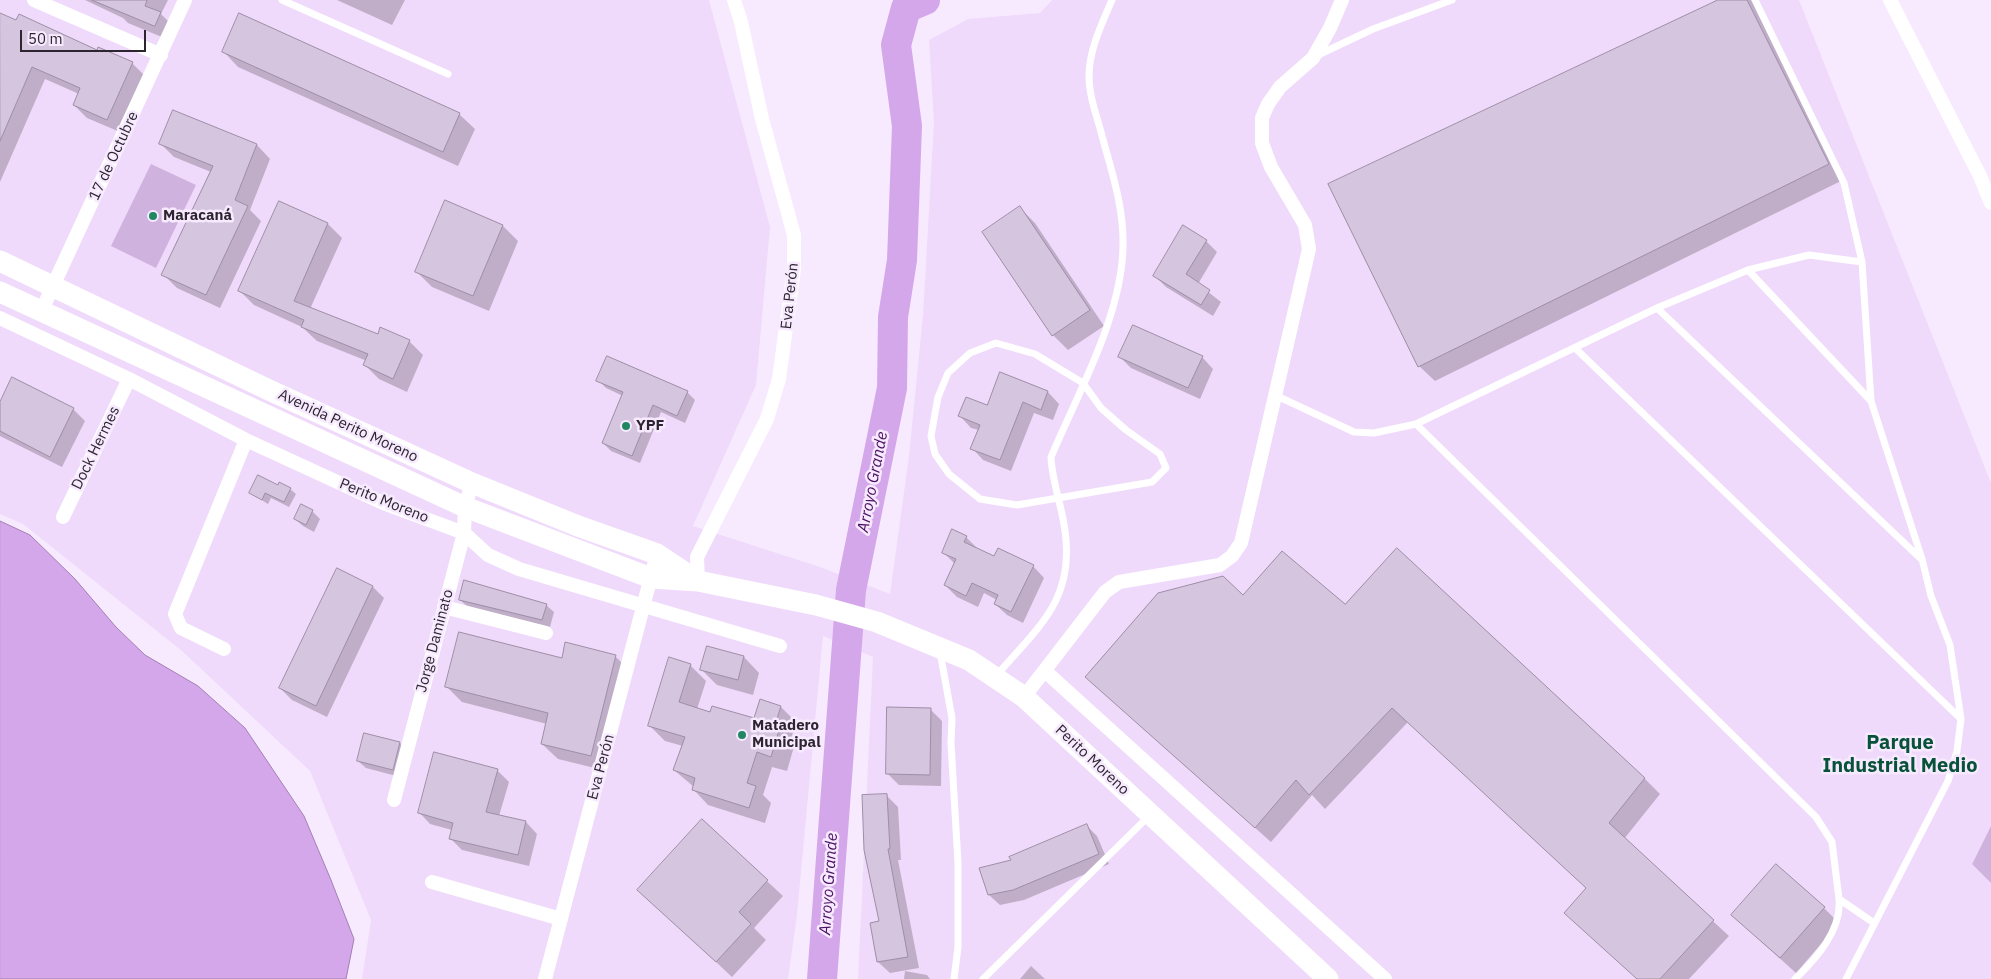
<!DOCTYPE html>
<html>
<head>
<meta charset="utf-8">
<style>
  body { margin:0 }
  #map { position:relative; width:1991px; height:979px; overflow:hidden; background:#f7eaff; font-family:"IBM Plex Sans",sans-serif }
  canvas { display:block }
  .scale { position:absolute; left:20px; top:30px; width:126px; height:22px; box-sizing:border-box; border:2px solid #2c252f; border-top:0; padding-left:6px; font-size:15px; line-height:18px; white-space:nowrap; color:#2c252f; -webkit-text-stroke:4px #f7eaff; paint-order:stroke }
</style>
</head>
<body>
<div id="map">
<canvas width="1991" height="979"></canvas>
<div class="scale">50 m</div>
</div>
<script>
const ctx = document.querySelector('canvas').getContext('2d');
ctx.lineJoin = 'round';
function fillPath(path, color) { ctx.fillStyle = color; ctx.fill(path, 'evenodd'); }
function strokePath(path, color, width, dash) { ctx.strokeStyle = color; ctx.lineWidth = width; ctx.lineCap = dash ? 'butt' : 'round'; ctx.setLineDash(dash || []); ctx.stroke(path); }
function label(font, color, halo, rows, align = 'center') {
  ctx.font = font + ' "IBM Plex Sans",sans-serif'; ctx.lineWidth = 5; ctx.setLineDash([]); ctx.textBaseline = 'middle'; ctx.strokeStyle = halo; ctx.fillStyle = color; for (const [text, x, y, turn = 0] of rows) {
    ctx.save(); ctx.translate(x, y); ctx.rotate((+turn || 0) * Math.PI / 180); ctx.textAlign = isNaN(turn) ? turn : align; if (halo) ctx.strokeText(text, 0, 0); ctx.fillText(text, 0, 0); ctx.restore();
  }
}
const built = new Path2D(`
  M0,0H709L770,227L756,385L693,526L820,567L890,594L909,456L923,315L934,122L929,40L968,19L1040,13L1052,0H1799L1991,483V826L1972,863L1991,883V979H858L873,657L823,636L797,915L788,979H362L371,920L310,771L182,651L23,524L0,514Z`);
const green = new Path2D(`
  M151,164L196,185L156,268L111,246Z
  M1991,826V883L1972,864Z`);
const water = new Path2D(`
  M0,521L30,535L75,579L116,627L145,655L198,686L245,728L304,816L331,880L354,939L346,979H0Z`);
const shadow = new Path2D(`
  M85,0H168L161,14L174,27L169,40L128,23L123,18Z
  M337,0H405L392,25Z
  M1721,0H1751L1757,6L1843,180L1435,381L1419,366Z
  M0,14L132,63L145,76L120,132L87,118L74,105L79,94L45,79L0,182Z
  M223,51L459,114L475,129L458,166L238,67Z
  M161,144L257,145L270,159L250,210L261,221L220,308L177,288L163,274L211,172L174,157Z
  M446,202L503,226L518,241L489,311L432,287L416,271Z
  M280,203L328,224L342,238L310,309L378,335L409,341L423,355L407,392L379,379L365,365L367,361L317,341L302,327L254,305L240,291Z
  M1020,208L1035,223L1104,326L1068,350L1053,335Z
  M1206,241L1217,252L1198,284L1221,302L1213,316L1166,287L1154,275Z
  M1120,357H1202L1213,369L1200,399L1131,368Z
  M1001,373L1048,392L1059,404L1053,420L1034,413L1011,471L983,460L972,448L979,430L971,428L960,416L988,407Z
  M13,379L74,410L85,421L62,467L0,436V405Z
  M598,380L687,392L695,400L685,423L661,412L640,463L611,451L603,443L623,396L606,388Z
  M278,486L290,489L296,494L289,507L271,498L268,504L250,493Z
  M312,511L320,519L314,532L303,526L295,519Z
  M966,537L978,549L994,558L1033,566L1044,578L1023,623L1007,615L995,604L997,600L984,593L978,607L957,597L945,585L955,564L943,552Z
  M338,570L373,587L384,598L327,717L292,700L280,688Z
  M1243,597L1345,606L1644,778L1660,794L1624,839L1729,936L1689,979H1637L1587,888L1408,722L1325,809L1312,795L1271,842L1086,677Z
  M460,600L546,605L554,612L550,627L468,607Z
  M615,656L630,671L607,771L558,759L542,744L547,724L462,702L447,687L562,660Z
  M744,657L759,673L753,695L717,685L702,670Z
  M690,665L706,681L697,709L755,720L781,707L796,722L791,739L795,743L787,771L772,767L763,795L771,803L765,823L708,805L693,789L694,787L674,770L683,746L665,741L650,726Z
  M930,709L942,721L941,786L899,785L887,773Z
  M400,743L407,751L400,777L366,768L358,761Z
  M497,770L509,782L499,816L526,822L537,834L529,866L462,850L450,838L452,830L430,824L419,812Z
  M887,796L898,807L901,860H898L919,968L890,973L878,962L871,924L881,922Z
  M702,821L783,896L754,928L766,940L732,977L639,890Z
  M1086,825L1097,836L1109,864L1024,900L1000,905L989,895L980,869L1012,861Z
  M1824,908L1839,923L1796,973L1732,915Z
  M1031,966L1045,979H1020Z
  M905,971L927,975L930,979H904Z`);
const river = new Path2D(`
  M822,979L851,590L892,388L893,317L902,260L907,126L896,45L906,8L925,0`);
const building = new Path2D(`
  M92,0H147L145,6L161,12L155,26Z
  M1718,0H1747L1829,164L1418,367L1328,184Z
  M0,13L16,20L19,14L97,50L98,47L133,62L107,120L73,105L80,88L32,67L0,141Z
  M239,13L460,113L443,152L222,52Z
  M173,110L257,144L235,200L248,206L206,295L161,275L213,166L159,144Z
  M445,200L503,225L473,296L415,272Z
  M279,201L328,223L294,301L378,334L380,327L410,340L393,379L363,365L368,354L301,327L304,320L238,291Z
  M1020,206L1090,310L1052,336L982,232Z
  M1183,225L1207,240L1186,274L1210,290L1201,305L1153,276Z
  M1133,325L1203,356L1188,388L1118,357Z
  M607,356L688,391L677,416L653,405L632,456L602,443L623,392L596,381Z
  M1000,372L1048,391L1041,410L1023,402L1000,460L970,449L980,425L958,416L966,397L987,405Z
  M12,377L74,408L50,457L0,431V402Z
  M258,475L278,485L279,482L291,488L284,502L265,493L262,500L249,493Z
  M301,504L313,510L306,525L294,519Z
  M952,529L967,536L964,542L994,556L998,548L1034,565L1011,612L994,604L998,595L972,583L966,596L944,585L956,559L942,553Z
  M1397,548L1645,778L1609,823L1714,920L1660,979H1637L1564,913L1586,888L1392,708L1309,795L1296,780L1255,828L1085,677L1158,593L1223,576L1243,595L1282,551L1345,604Z
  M337,568L373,586L316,706L279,688Z
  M464,580L547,604L542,620L459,600Z
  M459,632L562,658L565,642L616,655L591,756L541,744L548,713L445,687Z
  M707,646L744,656L738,680L700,670Z
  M669,657L691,664L679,702L710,712L712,706L754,718L760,699L781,706L775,725L780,727L771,757L757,752L747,783L756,786L749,808L692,790L695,778L673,770L685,737L648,726Z
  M887,707L931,708L930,775L886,774Z
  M364,733L400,742L393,770L357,761Z
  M434,752L498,769L486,812L526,821L518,855L449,839L453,823L418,813Z
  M887,794L890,849H888L908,957L877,962L870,923L879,921L864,850L862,795Z
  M702,819L768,880L739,912L751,924L716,962L637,890Z
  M1087,824L1099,854L1013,890L988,895L979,868L1011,860L1009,857Z
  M1776,864L1825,907L1780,958L1731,915Z`);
const lane = new Path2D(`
  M282,0L448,74
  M1755,0L1844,183L1862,262L1871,401L1922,559L1931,596L1950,645L1961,719L1957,751L1948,781L1846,979
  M1316,56L1373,29L1452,0
  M1748,270L1871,401
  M1657,308L1920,558
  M996,343L1035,354L1083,383L1101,408L1126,430L1160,454L1166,468L1152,482L1017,505L980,499L949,474L935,454L931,436L938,397L948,373L970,353Z
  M1575,348L1961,719
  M1277,396L1354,432L1374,433L1416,424L1657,308L1748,270L1809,255L1862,262
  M1416,424L1816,817L1832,842L1839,899L1874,923
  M940,652L952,718L951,743L958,863V947L954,979
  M996,676C1037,628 1075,601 1065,531C1062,506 1052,482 1051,457C1078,393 1122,316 1123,246C1124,206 1111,170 1101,132C1096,114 1089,95 1089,76C1089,50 1102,23 1112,0
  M983,979L1149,816
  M1795,979C1816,959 1842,930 1839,899`);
const street = new Path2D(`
  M34,0L161,55
  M1890,0L1980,176L1991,203
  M41,312L185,0
  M0,318L129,379L246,440L383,503L464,533L488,555L519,569L780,646
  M63,517L129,379
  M698,581L697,557L767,419L779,379L794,269V235L762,119L741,22L734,0
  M444,607L546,633
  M224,649L181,628L175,614L246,440
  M1045,671L1385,979
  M1024,697L1105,592L1119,582L1220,565L1232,556L1241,543L1309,249L1305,225L1271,167L1262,143V118L1268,104L1280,87L1313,58L1330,28L1342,0
  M394,800L464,533L465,507L472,483
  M432,882L561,919
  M545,979L657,554`);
const primary = new Path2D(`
  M0,261L269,390L472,483L578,526L657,554L696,580
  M0,292L465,507L651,578L698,581L816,605L877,622L969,660L1024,697L1328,979`);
const markers = [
  [153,216,5,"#218762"],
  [626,426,5,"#218762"],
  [742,735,5,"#218762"]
];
const streetNames = [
  ["17 de Octubre",114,156,-65],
  ["Eva Perón",790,296,-84],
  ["Avenida Perito Moreno",348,426,25],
  ["Dock Hermes",96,448,-64],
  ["Perito Moreno",384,501,22],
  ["Jorge Daminato",435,641,-75],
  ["Perito Moreno",1092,760,43],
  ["Eva Perón",601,767,-75]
];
const poiNames = [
  ["Maracaná",163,216],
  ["YPF",636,426],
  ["Matadero",752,726],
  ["Municipal",752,743]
];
const waterNames = [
  ["Arroyo Grande",873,482,-79],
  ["Arroyo Grande",829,884,-86]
];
const districtNames = [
  ["Parque",1900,743],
  ["Industrial Medio",1900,766]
];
fillPath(built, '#f0dafb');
fillPath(green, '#cfb2de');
fillPath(water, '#d4a7eb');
strokePath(water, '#a280b3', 1);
fillPath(shadow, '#0003');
strokePath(river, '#d4a7eb', 30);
fillPath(building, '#d5c5df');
strokePath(building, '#9e8ea7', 1);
strokePath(lane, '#fff', 7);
strokePath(street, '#fff', 14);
strokePath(primary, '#fff', 21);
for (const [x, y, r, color] of markers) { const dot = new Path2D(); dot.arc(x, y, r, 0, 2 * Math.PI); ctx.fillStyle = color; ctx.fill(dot); strokePath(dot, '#f7eaff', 2); }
label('15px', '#2c252f', '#f7eaff', streetNames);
label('bold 15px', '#2c252f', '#f7eaff', poiNames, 'left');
label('italic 16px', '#4a1061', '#f7eaff', waterNames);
label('bold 20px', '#075239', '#f7eaff', districtNames);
</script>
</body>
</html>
